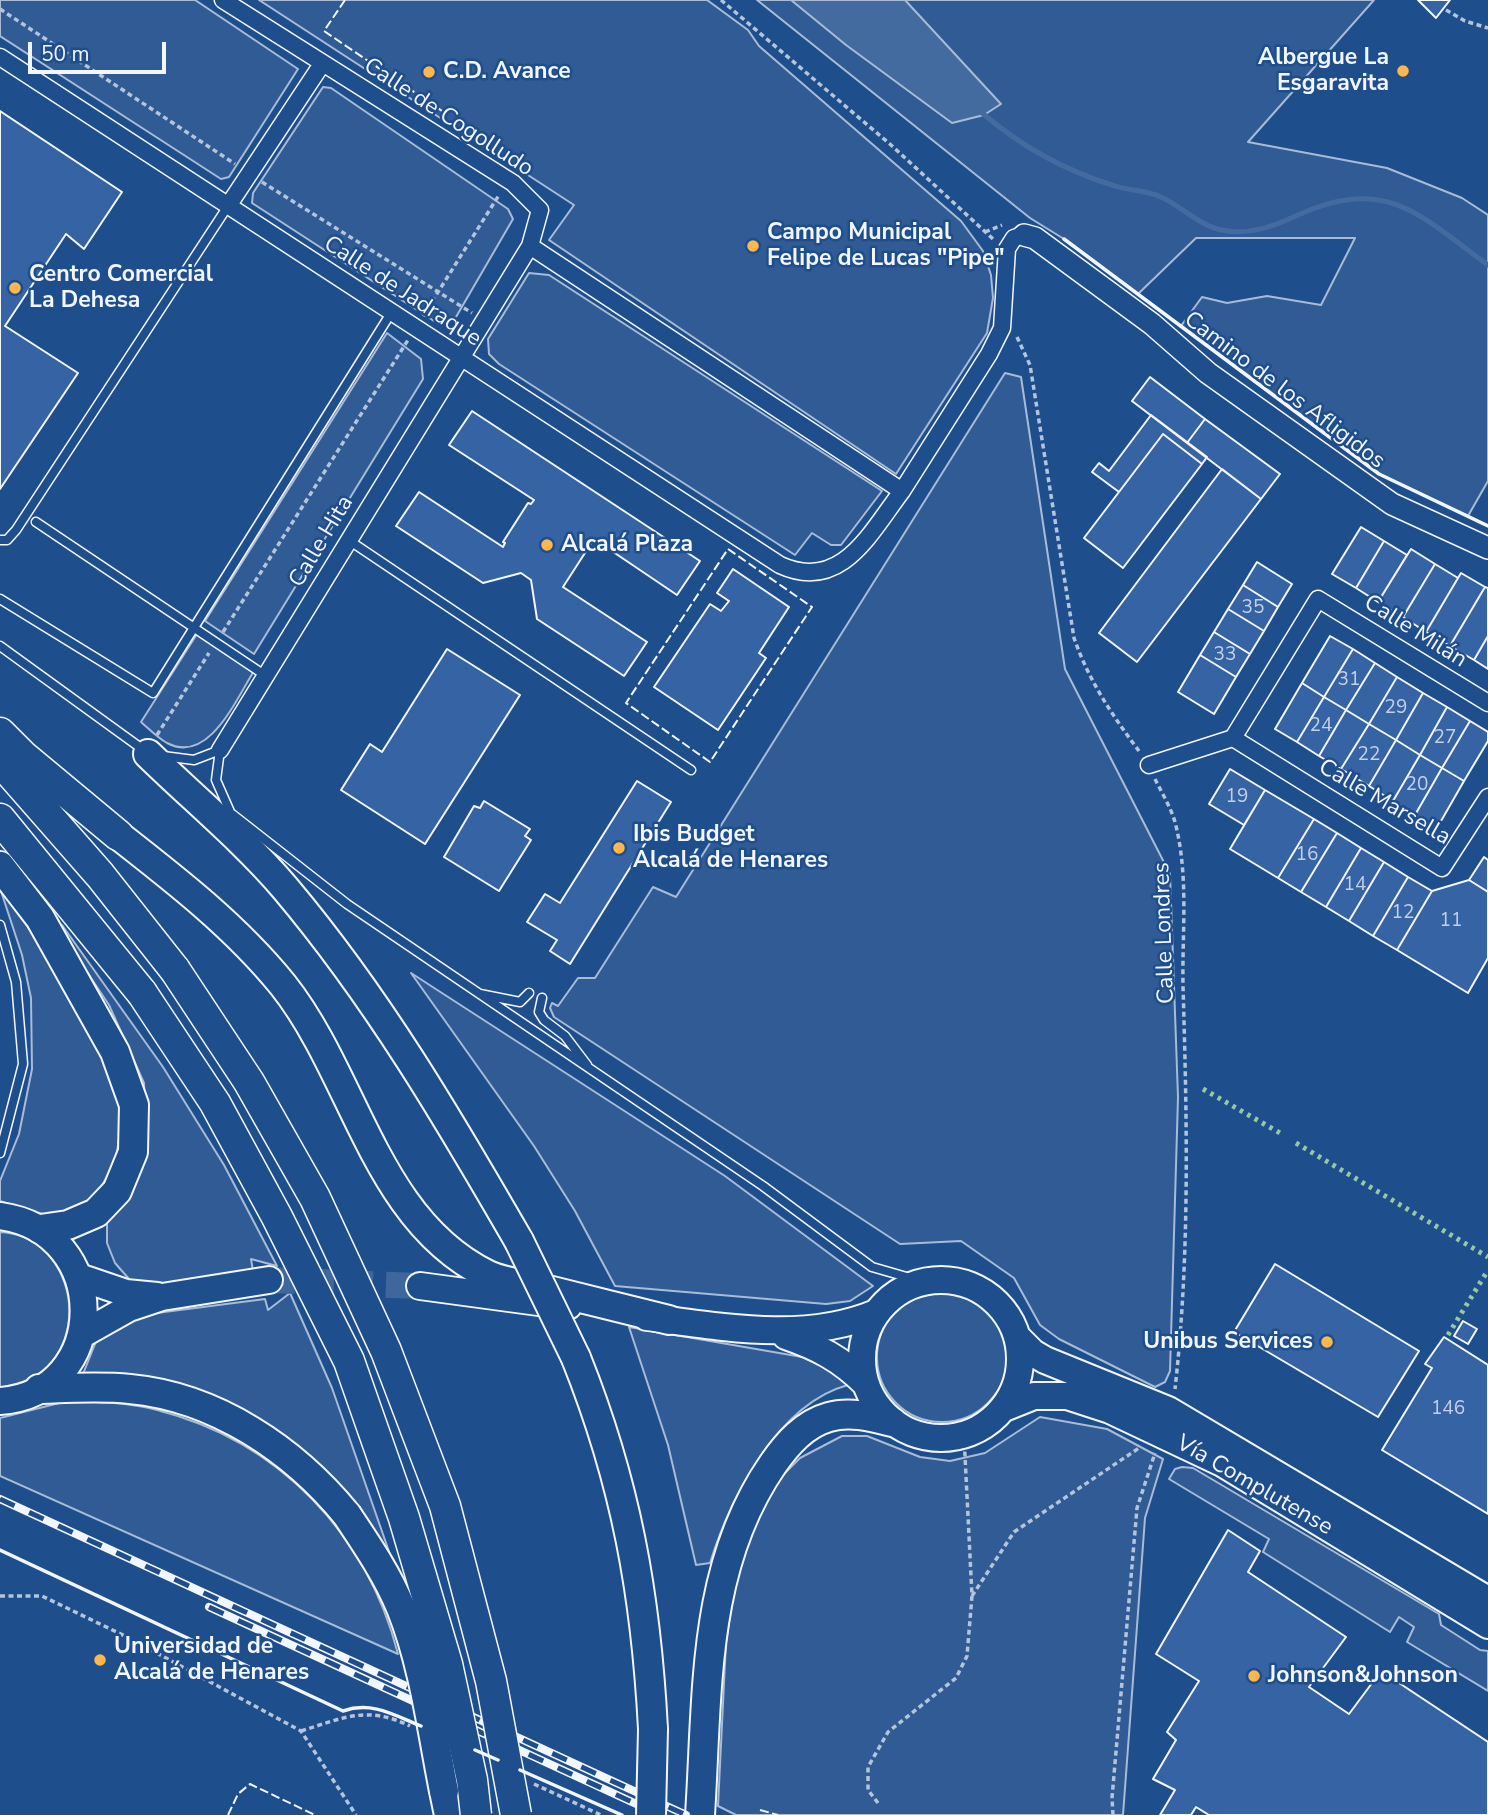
<!DOCTYPE html>
<html>
<head>
<meta charset="utf-8">
<style>
  body { margin:0 }
  #map { position:relative; width:1488px; height:1815px; overflow:hidden; background:#1f4e8c; font-family:"Nunito Sans",sans-serif }
  canvas { display:block }
  .scale { position:absolute; left:28px; top:42px; width:138px; height:32px; box-sizing:border-box; border:4px solid #f2f6ff; border-top:0; padding-left:9px; font-size:21px; line-height:24px; white-space:nowrap; color:#f2f6ff; -webkit-text-stroke:5px #1f4e8c; paint-order:stroke }
</style>
</head>
<body>
<div id="map">
<canvas width="1488" height="1815"></canvas>
<div class="scale">50 m</div>
</div>
<script>
const ctx = document.querySelector('canvas').getContext('2d');
ctx.lineJoin = 'round';
function fillPath(path, color) { ctx.fillStyle = color; ctx.fill(path, 'evenodd'); }
function strokePath(path, color, width, dash) { ctx.strokeStyle = color; ctx.lineWidth = width; ctx.lineCap = dash ? 'butt' : 'round'; ctx.setLineDash(dash || []); ctx.stroke(path); }
function label(font, color, halo, rows, align = 'center') {
  ctx.font = font + ' "Nunito Sans",sans-serif'; ctx.lineWidth = 5; ctx.setLineDash([]); ctx.textBaseline = 'middle'; ctx.strokeStyle = halo; ctx.fillStyle = color; for (const [text, x, y, turn = 0] of rows) {
    ctx.save(); ctx.translate(x, y); ctx.rotate((+turn || 0) * Math.PI / 180); ctx.textAlign = isNaN(turn) ? turn : align; if (halo) ctx.strokeText(text, 0, 0); ctx.fillText(text, 0, 0); ctx.restore();
  }
}
const green = new Path2D(`
  M0,0H195L298,69L229,177L221,179L0,36Z
  M259,0H707L748,30L759,46L961,221L983,251L991,275L993,298L987,333L896,474L549,240L574,205Z
  M757,0H1374L1248,142L1387,168L1462,198L1488,215V481L1468,516L1379,474L1181,326L1202,297L1227,303L1267,296L1321,305L1355,238H1196L1138,294L1064,239L1030,218Z
  M323,87L331,88L508,209L513,219L456,317L434,321L252,203L253,193Z
  M529,273L549,275L882,491L841,545H831L812,533L795,555L499,364L489,354L488,339Z
  M387,333L421,359L423,379L254,654L205,621Z
  M1005,373L1021,377L1065,669L1170,874L1178,1097L1170,1371L1165,1382L1155,1387L1059,1339L1040,1325L1014,1278L961,1241L900,1244L554,1017L550,1008L552,1003L558,1006L578,978H595L653,887L676,897Z
  M197,634L254,671C236,699 209,765 167,743C158,738 149,729 141,722Z
  M0,888L58,969L119,1086L122,1121L115,1163L94,1199L71,1212L49,1216L0,1201V1181L19,1134L32,1069L31,998L22,955Z
  M62,925L163,1067L224,1165L277,1266L251,1259L253,1271L136,1287L115,1263L107,1243V1222L146,1136L144,1083L109,1005L57,927Z
  M411,973L725,1176L873,1286L850,1301L826,1304L615,1286L575,1211L534,1146Z
  M0,1232C66,1235 91,1322 48,1366C35,1380 17,1384 0,1388Z
  M877 1357a65 65 0 1 1 130 0a65 65 0 1 1-130 0Z
  M290,1293L332,1388L393,1563L352,1502L167,1382L113,1373L83,1374L97,1339L141,1315L265,1299L268,1310Z
  M629,1327L808,1358L841,1373L848,1385C777,1404 730,1499 710,1563L696,1565L668,1445Z
  M67,1401C98,1402 128,1402 157,1410C279,1441 367,1534 398,1654L0,1476V1418Z
  M1040,1417L1107,1429L1163,1459L1145,1518L1123,1815H736L718,1806L726,1642L736,1578L753,1525L769,1489L800,1458L842,1436H867L920,1457L950,1461L985,1453Z
  M1182,1467L1193,1468L1439,1614L1441,1625L1480,1650L1488,1651V1691L1407,1642L1414,1627L1399,1617L1390,1632L1263,1552L1269,1539L1169,1479L1175,1469Z`);
const water = new Path2D(`
  M791,0H905L1001,104L984,115L952,123L846,45Z`);
const stream = new Path2D(`
  M981,112C1019,145 1066,171 1115,186C1129,191 1147,190 1161,197C1181,206 1200,226 1222,230C1248,236 1275,226 1298,215C1387,175 1419,215 1488,265`);
const building = new Path2D(`
  M1418,0H1450L1436,18Z
  M0,111L122,192L84,249L66,234L5,326L78,373L0,489Z
  M1150,377L1205,419L1187,443L1132,401Z
  M472,411L700,561L677,595L594,539L563,587L647,642L624,676L537,619L531,580L521,573L483,583L396,526L419,492L503,547L505,543L503,542L528,503L531,504L534,500L449,445Z
  M1151,415L1207,457L1202,464L1163,434L1119,492L1092,472L1099,463L1109,471Z
  M1205,419L1280,474L1261,499L1187,443Z
  M1163,434L1202,464L1123,568L1084,538Z
  M1222,469L1261,499L1137,662L1099,633Z
  M1361,527L1384,541L1356,588L1332,574Z
  M1384,541L1407,555L1378,602L1356,588Z
  M1411,549L1435,564L1403,617L1378,602Z
  M1257,562L1292,584L1278,607L1243,585Z
  M1435,564L1458,578L1426,632L1403,617Z
  M733,569L789,607L759,653L766,658L718,730L654,687L710,604L721,611L729,601L717,593Z
  M1461,573L1485,587L1450,646L1426,632Z
  M1243,585L1278,607L1264,631L1228,609Z
  M1485,587L1488,588V636L1474,660L1450,646Z
  M1228,609L1264,631L1250,654L1214,632Z
  M1214,632L1250,654L1236,677L1200,655Z
  M1330,636L1353,649L1324,697L1302,683Z
  M1488,636V669L1474,660Z
  M447,649L520,695L425,844L341,790L370,744L382,752Z
  M1353,649L1375,663L1346,710L1324,697Z
  M1200,655L1236,677L1214,714L1178,692Z
  M1375,663L1397,677L1369,724L1346,710Z
  M1397,677L1423,693L1396,740L1369,724Z
  M1302,683L1324,697L1297,742L1275,729Z
  M1423,693L1447,707L1420,755L1396,740Z
  M1324,697L1346,710L1319,756L1297,742Z
  M1447,707L1470,721L1442,768L1420,755Z
  M1346,710L1369,724L1341,769L1319,756Z
  M1470,721L1488,732V741L1464,781L1442,768Z
  M1369,724L1396,740L1369,786L1341,769Z
  M1396,740L1420,755L1393,801L1369,786Z
  M1420,755L1442,768L1415,815L1393,801Z
  M1442,768L1464,781L1437,828L1415,815Z
  M1230,769L1265,790L1244,825L1209,804Z
  M637,781L671,802L570,964L550,951L557,940L527,922L545,894L560,903Z
  M1265,790L1314,819L1278,878L1230,849Z
  M484,801L530,829L525,836L531,840L499,891L444,857L474,806L480,808Z
  M1314,819L1337,833L1301,892L1278,878Z
  M1337,833L1361,848L1326,907L1301,892Z
  M1361,848L1384,862L1349,921L1326,907Z
  M1484,857L1488,860V892L1469,880Z
  M1384,862L1408,877L1373,936L1349,921Z
  M1408,877L1432,891L1397,950L1373,936Z
  M1469,880L1488,892V958L1468,993L1397,950L1432,891Z
  M1275,1264L1419,1351L1378,1417L1234,1332Z
  M1463,1321L1477,1329L1468,1344L1454,1336Z
  M1444,1337L1488,1365V1514L1382,1450L1432,1368L1425,1364Z
  M1228,1530L1260,1551L1248,1572L1346,1637L1309,1687L1349,1714L1381,1671L1488,1742V1815H1209L1196,1807L1191,1815H1160L1175,1790L1153,1779L1176,1740L1167,1732L1199,1681L1156,1654Z`);
const primaryTunnel = new Path2D(`
  M269,1280L420,1286`);
const path = new Path2D(`
  M721,0L891,145L993,239
  M0,9L235,164
  M1446,10L1465,21L1488,28
  M262,182L472,313
  M985,232L1002,225
  M423,316L499,195
  M1017,337L1030,365L1074,638C1089,681 1112,715 1139,751
  M223,632L408,340
  M157,735L209,653
  M1155,779C1162,793 1171,808 1175,822C1189,876 1182,931 1183,986C1187,1120 1190,1255 1175,1389
  M0,1596H42L127,1637L301,1731L356,1815
  M972,1596L1014,1532L1139,1448
  M301,1731C343,1718 367,1705 410,1726
  M534,1784L601,1815
  M878,1803L868,1790V1767L888,1732L956,1678L967,1656L972,1596L964,1436
  M1113,1815L1112,1798L1137,1508L1155,1453`);
const service = new Path2D(`
  M36,522L266,676
  M0,540H7L16,530L228,206
  M350,541L691,770
  M0,599L153,693L391,313
  M0,646L145,751
  M163,756L194,760L220,750L216,780L231,814
  M232,814L347,904L763,1186L872,1267L924,1282
  M0,925L16,982L23,1064L0,1153
  M480,994L520,1002L529,993
  M542,998L539,1012L544,1020L565,1036L587,1065`);
const minor = new Path2D(`
  M0,57L780,565C841,593 870,533 902,491
  M228,206L322,64
  M530,246L902,491L989,354L1002,328L1007,249L1014,238L1024,235
  M1233,738L1318,599L1488,703
  M1233,738L1442,868L1488,797
  M220,750L530,246L540,210L513,183L223,0
  M1149,765L1233,738`);
const tertiary = new Path2D(`
  M1024,235L1035,238L1152,324L1208,373L1392,504L1488,548`);
const primary = new Path2D(`
  M0,1216C112,1231 111,1393 0,1401
  M79,1277L126,1293L157,1296
  M862 1359a79 79 0 1 1 158 0a79 79 0 1 1-158 0Z
  M420,1286L568,1306
  M647,1317C723,1327 804,1343 876,1313
  M81,1335L129,1308L162,1297L269,1280
  M786,1336C818,1347 841,1359 865,1383
  M1017,1337L1033,1353L1045,1360L1168,1410L1488,1600
  M1004,1408L1034,1396H1067L1110,1410L1222,1463L1488,1625`);
const trunk = new Path2D(`
  M148,754C193,798 244,840 285,888C377,997 448,1118 519,1241
  M118,835C177,881 236,927 283,985C356,1077 375,1220 488,1275C503,1282 523,1284 540,1288C583,1299 626,1309 669,1320
  M0,866L40,918L115,1052L134,1105L133,1152L117,1191L96,1213L68,1225L40,1229
  M576,1358C626,1483 646,1595 653,1729
  M39,1389C69,1388 100,1386 130,1389C216,1397 294,1450 347,1515
  M444,1791L449,1815
  M700,1815C708,1694 701,1568 773,1464C787,1444 804,1424 829,1417C850,1411 872,1417 892,1422`);
const motorway = new Path2D(`
  M0,733L23,756L118,835
  M0,761L100,875L175,970
  M0,819L142,993`);
const rail = new Path2D(`
  M0,1499L686,1815
  M209,1607L658,1814`);
const trunkBridge = new Path2D(`
  M519,1241L576,1358
  M347,1515C367,1545 387,1574 401,1608C424,1665 432,1731 444,1791
  M651,1815L653,1729`);
const motorwayBridge = new Path2D(`
  M175,970L249,1082L315,1198L386,1351L445,1506L491,1681L516,1815
  M142,993L215,1103L277,1217L349,1361L404,1518L447,1664L472,1780L476,1815`);
const hedge = new Path2D(`
  M1203,1089L1280,1133
  M1296,1143L1488,1257
  M1448,1335L1488,1270`);
const fence = new Path2D(`
  M345,0L324,31L445,113
  M728,549L812,607L710,762L626,703Z
  M760,1810L778,1815
  M228,1815L238,1794L250,1784L315,1815`);
const wall = new Path2D(`
  M1064,239L1379,474L1488,526
  M0,1550L343,1711C372,1701 394,1715 421,1726
  M475,1750L498,1760
  M520,1770L622,1815`);
const markers = [
  [1403,71,7,"#ffb74d"],
  [429,72,7,"#ffb74d"],
  [753,246,7,"#ffb74d"],
  [15,288,7,"#ffb74d"],
  [547,545,7,"#ffb74d"],
  [619,848,7,"#ffb74d"],
  [1327,1342,7,"#ffb74d"],
  [100,1660,7,"#ffb74d"],
  [1254,1676,7,"#ffb74d"]
];
const numberNames = [
  ["35",1253,608],
  ["33",1225,655],
  ["31",1349,680],
  ["29",1396,708],
  ["24",1321,726],
  ["27",1445,738],
  ["22",1369,755],
  ["20",1417,785],
  ["19",1237,797],
  ["16",1307,855],
  ["14",1355,885],
  ["12",1403,913],
  ["11",1451,921],
  ["146",1448,1409]
];
const poiNames = [
  ["Albergue La",1389,58,"right"],
  ["Esgaravita",1389,84,"right"],
  ["C.D. Avance",443,72],
  ["Campo Municipal",767,233],
  ["Felipe de Lucas \"Pipe\"",767,259],
  ["Centro Comercial",29,275],
  ["La Dehesa",29,301],
  ["Alcalá Plaza",561,545],
  ["Ibis Budget",633,835],
  ["Alcalá de Henares",633,861],
  ["Unibus Services",1313,1342,"right"],
  ["Universidad de",114,1647],
  ["Alcalá de Henares",114,1673],
  ["Johnson&Johnson",1268,1676]
];
const streetNames = [
  ["Calle de Cogolludo",448,118,33],
  ["Calle de Jadraque",402,292,33],
  ["Camino de los Afligidos",1284,391,37],
  ["Calle Hita",322,542,-59],
  ["Calle Milán",1415,632,32],
  ["Calle Marsella",1384,803,30],
  ["Calle Londres",1165,933,-92],
  ["Vía Complutense",1254,1486,30]
];
fillPath(green, '#305b95');
strokePath(green, '#a8bbd7', 2);
fillPath(water, '#446ba0');
strokePath(water, '#a8bbd7', 2);
strokePath(stream, '#446ba0', 5);
fillPath(building, '#3563a3');
strokePath(building, '#f2f6ff', 2);
strokePath(primaryTunnel, '#3f679d', 26, [26, 13]);
strokePath(service, '#f2f6ff', 11);
strokePath(minor, '#f2f6ff', 19);
strokePath(tertiary, '#f2f6ff', 24);
strokePath(primary, '#f2f6ff', 30);
strokePath(trunk, '#f2f6ff', 32);
strokePath(motorway, '#f2f6ff', 33);
strokePath(path, '#b3c4dc', 3.5, [5, 3.5]);
strokePath(service, '#1f4e8c', 8);
strokePath(minor, '#1f4e8c', 16);
strokePath(tertiary, '#1f4e8c', 21);
strokePath(primary, '#1f4e8c', 26);
strokePath(trunk, '#1f4e8c', 28);
strokePath(motorway, '#1f4e8c', 30);
strokePath(rail, '#f2f6ff', 8);
strokePath(rail, '#1f4e8c', 5, [16]);
strokePath(trunkBridge, '#f2f6ff', 32, []);
strokePath(motorwayBridge, '#f2f6ff', 33, []);
strokePath(trunkBridge, '#1f4e8c', 28);
strokePath(motorwayBridge, '#1f4e8c', 30);
strokePath(hedge, '#97c8a6', 5, [3.5, 5]);
strokePath(fence, '#f2f6ff', 2, [9, 3.5]);
strokePath(wall, '#f2f6ff', 3.5);
for (const [x, y, r, color] of markers) { const dot = new Path2D(); dot.arc(x, y, r, 0, 2 * Math.PI); ctx.fillStyle = color; ctx.fill(dot); strokePath(dot, '#1f4e8c', 2.5); }
label('19px', '#c3d1e8', null, numberNames);
label('bold 23px', '#f2f6ff', '#1f4e8c', poiNames, 'left');
label('23px', '#f2f6ff', '#1f4e8c', streetNames);
</script>
</body>
</html>
